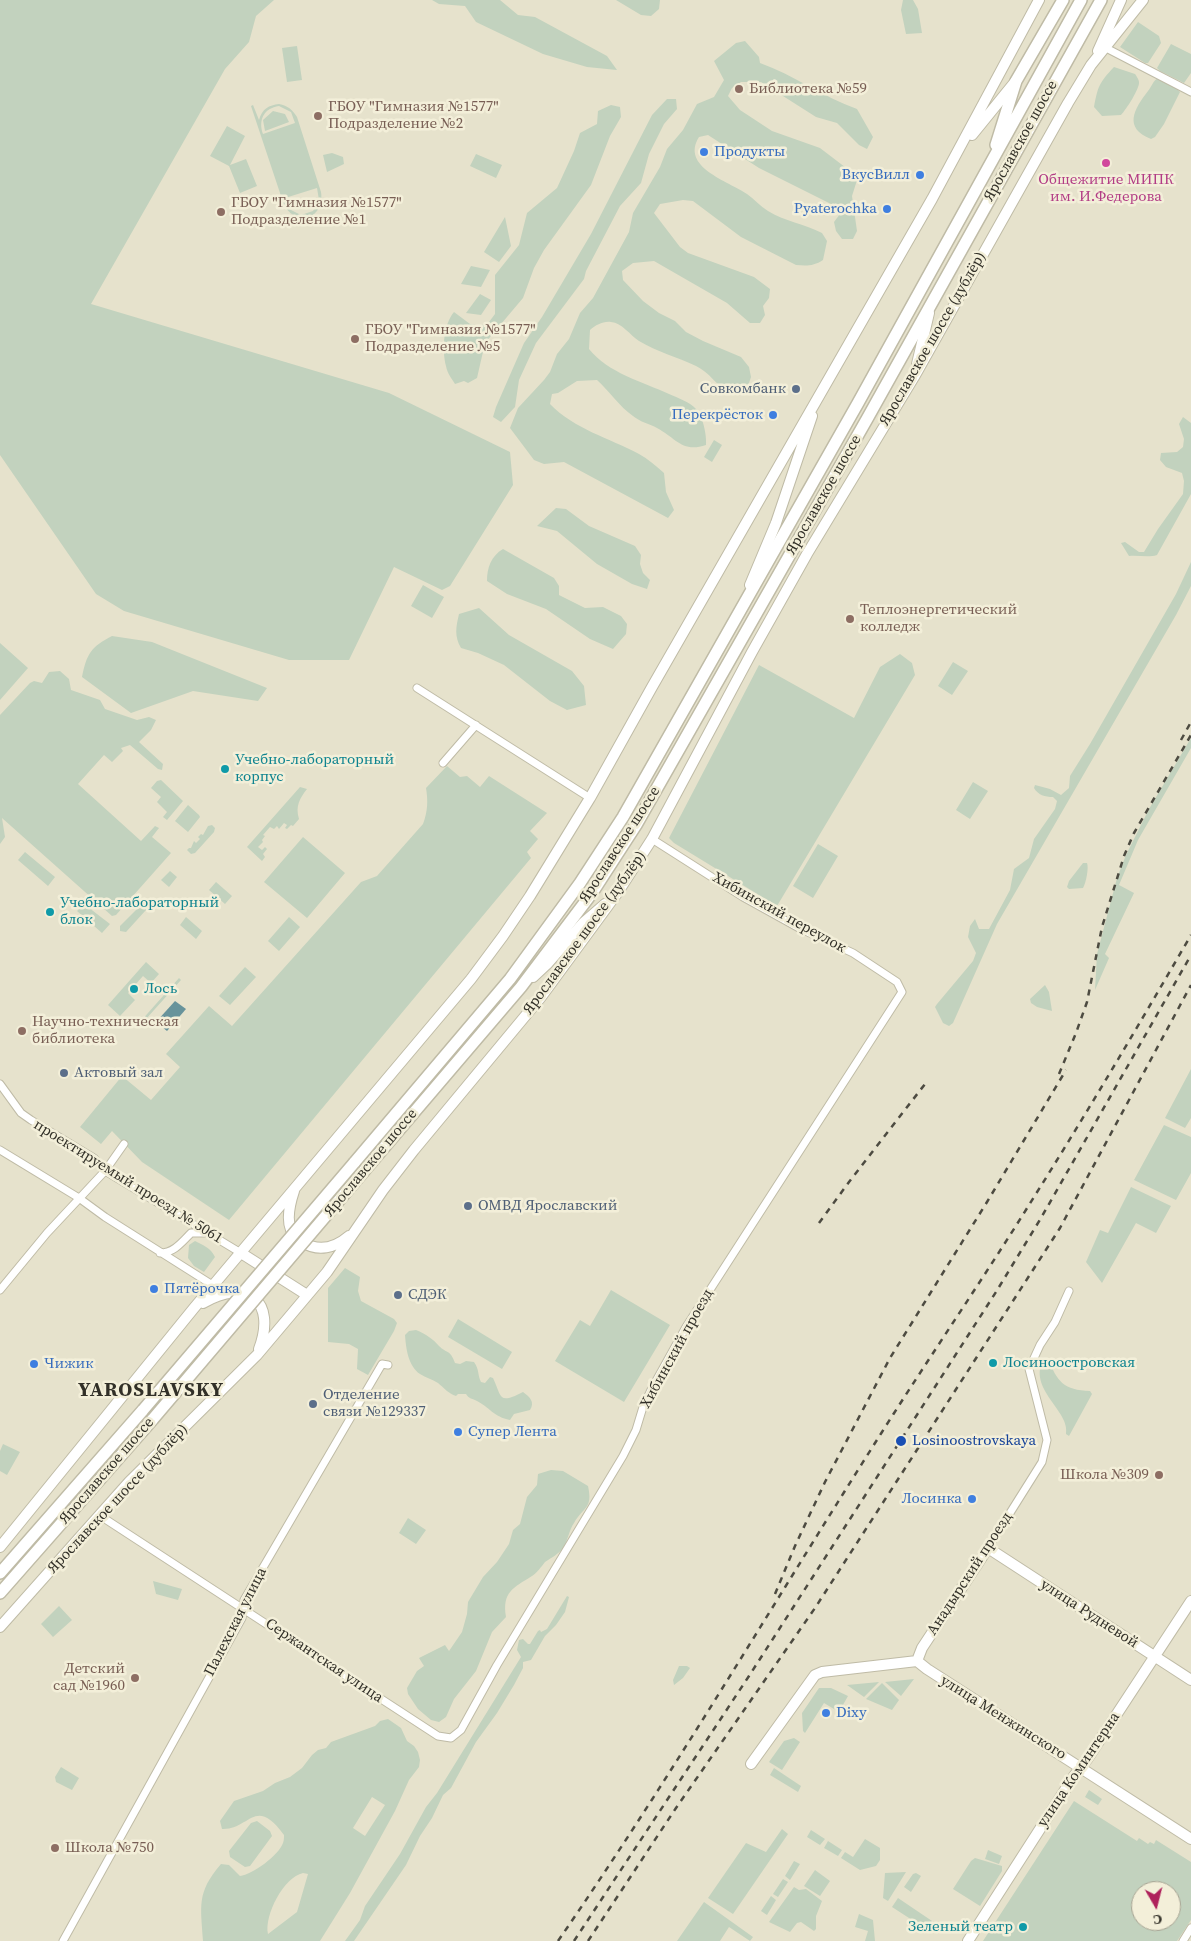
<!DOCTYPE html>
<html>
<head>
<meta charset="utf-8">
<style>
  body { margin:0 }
  #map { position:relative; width:1191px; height:1941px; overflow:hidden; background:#e6e2cc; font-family:"Source Serif 4",serif }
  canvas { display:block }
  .north { position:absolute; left:1131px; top:1881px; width:50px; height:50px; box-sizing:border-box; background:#f3efd9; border:1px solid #a6a392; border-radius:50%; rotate:172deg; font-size:14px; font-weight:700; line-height:20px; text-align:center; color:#323028 }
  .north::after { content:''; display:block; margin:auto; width:18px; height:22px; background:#ae215b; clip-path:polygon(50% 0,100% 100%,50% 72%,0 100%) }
</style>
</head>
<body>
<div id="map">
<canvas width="1191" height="1941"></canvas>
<div class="north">С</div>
</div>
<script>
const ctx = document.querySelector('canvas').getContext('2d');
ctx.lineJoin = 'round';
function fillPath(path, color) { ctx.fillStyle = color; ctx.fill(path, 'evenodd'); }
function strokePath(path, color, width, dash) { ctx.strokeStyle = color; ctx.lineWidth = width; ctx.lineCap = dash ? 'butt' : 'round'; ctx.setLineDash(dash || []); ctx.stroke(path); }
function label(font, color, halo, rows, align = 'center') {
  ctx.font = font + ' "Source Serif 4",serif'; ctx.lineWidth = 5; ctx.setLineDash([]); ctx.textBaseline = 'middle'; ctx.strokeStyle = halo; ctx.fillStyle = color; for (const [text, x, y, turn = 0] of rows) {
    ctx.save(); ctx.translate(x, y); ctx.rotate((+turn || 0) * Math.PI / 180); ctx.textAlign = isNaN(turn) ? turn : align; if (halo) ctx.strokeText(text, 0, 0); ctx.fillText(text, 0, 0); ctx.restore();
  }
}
const green = new Path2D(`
  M0,0H274L256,16L249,42L225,69L91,304L389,393L510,452L513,485L450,586L442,590L394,567L349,660H289L124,611L96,594L0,455Z
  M432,0H500L518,15L535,17L607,56L617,70L587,67L543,54L476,22L465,6L439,4Z
  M616,0H660L659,9L651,16L641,15Z
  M903,0H913L918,9L922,33L906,34L901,10Z
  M1138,22L1159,36L1161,43L1148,63H1145L1120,47Z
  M745,41L759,57L760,63C794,75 823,97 857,109L873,137L867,149L859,145L837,123L816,117L761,82H741L732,88L728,96L740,110L772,131L820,148L858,177L852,196L857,231L853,239H842L836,231L834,222L840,214L837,207L759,168L708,135L699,137C680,167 728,181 747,194C754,199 760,206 768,211C784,221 805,224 822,233L827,241L823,260C814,266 807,266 796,265L741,237L693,201L683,200L660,204L654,213L680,247L688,253L754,277L770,289L769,298L763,306L765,315L760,323H750L727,303L654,261L633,263L622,271L623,280L643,301L659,313L675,321L686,332L703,341L741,357L749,367L751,377L748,386L742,393C714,390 716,376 696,366C677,357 657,352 639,341C630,335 622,323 611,322C603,321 596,325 590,330L589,349C608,373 643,382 669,394C678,398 690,402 696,409C703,416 707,436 706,445C682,453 676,438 657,428C650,424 640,422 633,416C620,407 609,391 597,380L577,381L558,393L552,394L550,404C574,429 609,438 639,454C648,459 656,466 664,473L666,492L674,510L668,518L564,462L544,464L534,460L510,428L518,408L544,380L550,372L557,354L569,339L580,313L593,298L629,232L633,213L660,167L667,149L683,130L697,104L714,97L724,80L714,61L736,43Z
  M1171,44L1191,54V73L1184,83L1160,71L1157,68Z
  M297,46L302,80L287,82L282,48Z
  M1114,67L1135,74C1136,75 1139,80 1139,82C1140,88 1126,110 1121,115L1102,116L1094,107C1098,86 1099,83 1114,67Z
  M1158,78L1175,87L1180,92L1164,124L1155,137L1151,139C1123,128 1134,109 1148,91C1152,86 1153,81 1158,78Z
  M667,99H676L677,109L664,124L649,154L641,183L620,206L586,271L584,279L536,343L519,380L515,407L501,422L493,417L496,407L524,343L542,317L591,234L652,115Z
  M279,104C288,106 292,109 297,117L321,192C325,218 297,228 284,205L251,106L253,105L259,120C262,109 269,105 279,104ZM279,106L291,112L295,123L263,134C258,120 264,108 279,106ZM317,188L319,200L313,211L301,215L289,209L285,198Z
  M611,105L620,107L621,117L610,136L591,185L544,250L534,268L523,298L485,343L477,378L468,383L464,381L455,384C452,379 447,373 446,366C442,350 443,325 454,312L470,324L480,326L489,322L495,314V275L519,245L527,213L557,188L574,151L580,133L597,124L598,111Z
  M273,111L285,114L289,122L265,131L263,120Z
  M227,126L245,136L230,165L246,159L257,186L240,193L229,166L210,156Z
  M332,153L343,157L344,164L327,172L323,155Z
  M476,154L502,165L496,178L470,166Z
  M505,217L511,246L499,262L484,252Z
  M471,266L490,270L481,287L461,284Z
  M480,294L491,300L481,315L466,313Z
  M1183,417L1191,423V494L1157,555C1148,558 1139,555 1129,556L1121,543L1125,542L1139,552H1144L1158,529L1183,494L1184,481L1182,473L1166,467L1160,460L1161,453L1177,452L1183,447L1184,439L1179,424Z
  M714,440L722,445L712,462L704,457Z
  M556,508L566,509L589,526L635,546L641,555L640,564L643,573L650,580L647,589L632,584L597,564L557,531L537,526Z
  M503,549L554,578L559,586V595L585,608L603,607L621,616L627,624L626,634L613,649L590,639L546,609L507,594L487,581C487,568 491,556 503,549Z
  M1191,562V586L1176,615L997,924L953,1023L949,1026L943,1023L935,1007L937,1004L973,961L976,953L968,937L970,926L975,919L979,929H989L1010,890L1014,869L1029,858L1034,839L1055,809L1057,801L1053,797C1045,797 1038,795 1034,788L1035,785L1050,789L1061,795L1069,788L1070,776L1090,744L1176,594Z
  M423,585L444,597L432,618L411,606Z
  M479,608L509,635L572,671L584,686L586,705L567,710L550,701L504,665L478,653L461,648C454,636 456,627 459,614Z
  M112,636L152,642L267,688L258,701L193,691L131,713L82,677C87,653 91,647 112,636Z
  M0,643L28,668L0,700Z
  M900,654L912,663L915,675L777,906L674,843L669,838L759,665L854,718L880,667Z
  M953,662L968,671L952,695L938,686Z
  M60,671L69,679L71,690L100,700L105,709L137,720L149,717L156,720L151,730L139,742L163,764L162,770L158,769L130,745L121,748L123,751L112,762L104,755L78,784L141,841L155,826L159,828L152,837L171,853L116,915L112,916L2,818L5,837L0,844V715L30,683L34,681L42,683L49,672Z
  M1191,738V748L1138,840L1119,885L1134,893L1105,954L1109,958L1095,990L1097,954L1117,878L1126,855L1149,809Z
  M447,766L460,777L467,776L480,787L489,776L547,813L530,831L538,839L527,852L531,858L229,1220L142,1162L112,1131L101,1144L80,1127L122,1076L151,1100L180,1067L166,1054L209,1006L232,1026L361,882L377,876L423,824C428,811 428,800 426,788Z
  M161,780L183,801L167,820L163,817L167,812L157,802L161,797L151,788L157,781Z
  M973,782L988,791L970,819L956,810Z
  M300,787L307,789C300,798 295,806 299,819L293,826L291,825L287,829L285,828L287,825L284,823L279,829L277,826L274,829L270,827L263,835L265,836L262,840L263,842L258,847L262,850L265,847L267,849L263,854L265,857L262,861L247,847Z
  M188,805L199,815L200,817L188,832L175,821Z
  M212,825L215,828L214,832L195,853L191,854L187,850L189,848H191L194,841L196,843L200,839L198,837L201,834L203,835L208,826Z
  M303,837L345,873L307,918L264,882Z
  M818,844L838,856L813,898L793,886Z
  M25,852L55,877L48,886L18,860Z
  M1083,863H1087C1089,868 1086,883 1083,888L1069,889L1067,887L1069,881Z
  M170,871L177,877L169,887L161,880Z
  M216,882L232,896L225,904L209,890Z
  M84,904L110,924L102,933L77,911Z
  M142,904L145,906L146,910L126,932L120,931V926Z
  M186,917L202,931L196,939L180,925Z
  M289,917L300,927L279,951L268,941Z
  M146,962L159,974L151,983L143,976L128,993L135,1000L120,1016L108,1005Z
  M245,967L256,977L230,1005L219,996Z
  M179,978L181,980L146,1019L147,1021L143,1025L140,1022Z
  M1045,985L1049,992L1052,1011L1037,1007L1031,1003L1030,999Z
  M1191,1069V1118L1185,1128L1165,1118Z
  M1164,1125L1191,1137V1173L1176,1200L1134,1180Z
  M1131,1187L1171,1206L1156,1233L1136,1223L1102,1283L1086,1262L1100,1230L1108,1233Z
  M195,1241C203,1245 211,1248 215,1257L204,1272L194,1266L188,1258L189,1245Z
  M345,1268L360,1277L358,1291L361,1301L394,1319L397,1323L394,1331L368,1375L357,1369L358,1349L349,1344L328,1342V1288Z
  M611,1290L670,1325L624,1402L555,1361L580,1320L590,1326Z
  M458,1319L512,1352L502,1369L448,1337Z
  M416,1330C426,1334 433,1339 439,1346C447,1354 450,1349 455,1363L460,1364L466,1361L474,1362C480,1371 477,1374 481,1382L485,1383L490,1377L493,1378C502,1397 498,1405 523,1392C530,1397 535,1402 530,1410L514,1414L510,1420C494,1417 489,1407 477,1401C471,1398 469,1399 466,1394H458L456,1396C449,1394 444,1388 438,1383C432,1379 426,1378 420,1374C408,1366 406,1348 405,1335L409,1331Z
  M1044,1358H1048C1057,1382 1064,1390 1090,1391L1092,1394L1069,1436L1066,1434C1071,1411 1026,1389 1044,1358Z
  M3,1444L20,1452L7,1475L0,1471V1451Z
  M551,1470L563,1471L588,1486C593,1509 584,1506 574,1523C569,1530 568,1540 563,1548C560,1553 551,1558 545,1562C541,1567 537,1573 532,1576C513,1588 502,1592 506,1617L492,1632L476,1671L454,1699L446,1717L439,1722L431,1720L418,1709L408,1694L407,1688L417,1671L424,1666L419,1658L445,1645L449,1651L462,1632L467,1614L468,1602L483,1577L497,1562L509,1544L513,1530L520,1524L527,1497L537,1485L538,1474Z
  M408,1518L426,1530L416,1544L399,1533Z
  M153,1581L182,1589L178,1600L156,1594Z
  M567,1596L569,1597L565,1612L556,1625L545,1636L531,1660L523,1662V1668L514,1685L497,1713L476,1742L451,1788L443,1795L432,1818L420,1836L406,1865L354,1941H345L360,1920L365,1906L400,1854L426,1807L437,1793L521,1657L517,1650L519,1640L523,1639L528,1644H530L538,1631L540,1630L541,1632L547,1629Z
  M59,1606L72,1620L53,1637L41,1624Z
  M679,1666H687L690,1668L683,1678L674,1685L673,1680Z
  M914,1679L901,1696L885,1682Z
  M879,1682L864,1697L847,1685Z
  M882,1683L899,1700L892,1710L866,1699Z
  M819,1688H831L848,1696L839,1712L824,1703L805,1733L803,1731L802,1713Z
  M388,1719L401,1728L407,1741L414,1746L418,1752L420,1760L419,1767L409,1780L395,1811L350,1893L320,1941H203C201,1906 196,1893 221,1864L229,1865L240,1876C252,1875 279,1855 283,1843C284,1840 284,1838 284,1835C255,1795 250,1830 222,1829L220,1821L234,1801L263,1791L275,1783L290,1777L302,1768L312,1755L318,1750L326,1748L331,1742L375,1726L380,1721ZM372,1797L385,1805L365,1836L353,1828ZM303,1873L308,1874L297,1912L268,1934C264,1915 284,1877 303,1873Z
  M794,1738L800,1742L782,1770L769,1762L784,1741Z
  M61,1767L79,1778L72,1790L56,1782L55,1777Z
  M774,1768L801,1786L798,1792L770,1775Z
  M1089,1790L1102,1799L1098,1805L1085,1797Z
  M1074,1801L1137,1841L1139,1838L1148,1844L1150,1842L1154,1844L1156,1840L1191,1862V1920L1177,1941H983ZM1141,1891H1171V1921H1141Z
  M257,1821L270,1831L272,1836L250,1866L245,1867L230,1857L229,1851L251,1823Z
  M782,1829L788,1834L733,1914L708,1898L746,1843L766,1852Z
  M811,1830L825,1839L820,1845L807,1837Z
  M865,1839L880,1848V1860L876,1866L860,1870L841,1858L845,1852L853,1857Z
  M828,1841L842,1850L838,1856L824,1848Z
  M988,1850L1002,1856L999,1864L985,1859Z
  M975,1858L1002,1866V1871L980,1906L953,1889L971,1861Z
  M794,1861L800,1864L790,1880L785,1876Z
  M815,1870L830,1881L820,1896L804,1886Z
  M906,1872L888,1901L883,1898L885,1873Z
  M916,1873L921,1876L911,1892L904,1887L913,1874Z
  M783,1879L788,1882L778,1897L773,1894Z
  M794,1887L799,1890L806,1889L822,1901L816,1916V1929L814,1931L801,1922L797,1923L790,1932L769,1922Z
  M771,1896L776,1900L767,1915L761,1911Z
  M898,1898L932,1921L926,1929L892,1907Z
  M704,1902L753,1937L750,1941L729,1927L720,1941H677Z
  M859,1914L873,1920L875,1941H865L868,1931L855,1927Z`);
const water = new Path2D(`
  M175,1001L186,1009L167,1031L156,1022Z`);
const street = new Path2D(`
  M1106,48L1191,92
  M417,688L590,798
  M443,763L476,725
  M0,1084L21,1113L31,1120L94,1158L105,1171L241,1253
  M0,1150L79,1198L105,1217L214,1286
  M160,1253C174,1253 182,1242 191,1233H204
  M0,1290L47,1233L105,1171L124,1144
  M99,1515L438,1736L451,1738L461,1730L497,1665L623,1456L636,1430L643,1407L651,1390L686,1327L902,992L897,982L853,953L799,928L743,897L652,839
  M988,1548L1042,1462L1047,1440L1029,1369L1040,1345L1055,1322L1069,1291
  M63,1941L242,1618L244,1600L382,1364L388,1365
  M1183,1941L1191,1928`);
const secondary = new Path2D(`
  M1098,51L1121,0
  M972,135L1015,82
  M917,364L929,313
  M750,585L776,523L812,416
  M533,977L548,963L583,923L605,904
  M294,1191C290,1203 286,1218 291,1230C293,1235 297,1239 302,1242C318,1252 335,1248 349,1236
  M241,1253L307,1295
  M203,1303C247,1277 277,1301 259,1349
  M0,1547L194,1308L471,979L503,936L530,896L590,798L652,687L932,199L1039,0
  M0,1627L129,1482L257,1355L327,1272L383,1190L414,1150L541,997L618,892L652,839L752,652L807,554L914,377L1068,103L1091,65L1143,0
  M917,1661L922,1648L988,1548L1191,1680
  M917,1661L927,1669L1191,1839
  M751,1764L815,1675L822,1672L917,1661
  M968,1941L1074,1776L1088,1758L1191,1601`);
const primary = new Path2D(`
  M996,145L1016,81L1063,0
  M354,1163L510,979L580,883L623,817L858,403L1081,0
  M364,1171L521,987L592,893L636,825L867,419L1101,0
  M0,1573L143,1410
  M0,1593L153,1419`);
const rail = new Path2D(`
  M1181,740L1191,722
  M1059,1074L1076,1033L1087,1002L1102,927L1124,856L1134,833L1191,735
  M819,1223L849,1182L925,1084
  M775,1594L795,1546L825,1482L890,1358L987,1202L1066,1070
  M558,1941C672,1776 774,1602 882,1432C932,1353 985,1276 1034,1197C1088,1111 1140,1023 1191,935
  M574,1941L749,1676L996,1292L1041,1218L1191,955
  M588,1941L676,1808L815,1608L1060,1228L1191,985`);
const primaryBridge = new Path2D(`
  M143,1410L354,1163
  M153,1419L364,1171`);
const markers = [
  [739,89,5,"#8d6e63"],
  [318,116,5,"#8d6e63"],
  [704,152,5,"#3f7fe0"],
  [1106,163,5,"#d1479c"],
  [920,175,5,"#3f7fe0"],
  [887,209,5,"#3f7fe0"],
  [221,212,5,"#8d6e63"],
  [355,339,5,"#8d6e63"],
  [796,389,5,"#5c6f8a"],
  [773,415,5,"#3f7fe0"],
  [850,619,5,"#8d6e63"],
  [225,769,5,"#0f9aa8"],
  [50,912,5,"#0f9aa8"],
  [134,989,5,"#0f9aa8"],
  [22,1031,5,"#8d6e63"],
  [64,1073,5,"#5c6f8a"],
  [468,1206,5,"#5c6f8a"],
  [154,1289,5,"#3f7fe0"],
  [398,1295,5,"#5c6f8a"],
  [993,1363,5,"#0f9aa8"],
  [34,1364,5,"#3f7fe0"],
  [313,1404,5,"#5c6f8a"],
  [458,1432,5,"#3f7fe0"],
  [901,1441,6,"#1a4fb4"],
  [1159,1475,5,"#8d6e63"],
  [972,1499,5,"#3f7fe0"],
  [135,1678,5,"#8d6e63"],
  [826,1713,5,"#3f7fe0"],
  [55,1848,5,"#8d6e63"],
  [1023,1927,5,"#0f9aa8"]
];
const educationNames = [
  ["Библиотека №59",749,89],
  ["ГБОУ \"Гимназия №1577\"",328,107],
  ["Подразделение №2",328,124],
  ["ГБОУ \"Гимназия №1577\"",231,203],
  ["Подразделение №1",231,220],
  ["ГБОУ \"Гимназия №1577\"",365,330],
  ["Подразделение №5",365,347],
  ["Теплоэнергетический",860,610],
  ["колледж",860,627],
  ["Научно-техническая",32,1022],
  ["библиотека",32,1039],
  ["Школа №309",1149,1475,"right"],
  ["Детский",125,1669,"right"],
  ["сад №1960",125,1686,"right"],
  ["Школа №750",65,1848]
];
const streetNames = [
  ["Ярославское шоссе",1021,141,-61],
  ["Ярославское шоссе (дублёр)",933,339,-60],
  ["Ярославское шоссе",824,495,-60],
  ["Ярославское шоссе",620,845,-57],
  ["Хибинский переулок",779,913,29],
  ["Ярославское шоссе (дублёр)",585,933,-54],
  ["Ярославское шоссе",371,1163,-50],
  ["проектируемый проезд № 5061",128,1182,32],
  ["Хибинский проезд",677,1349,-61],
  ["Ярославское шоссе",107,1471,-49],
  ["Ярославское шоссе (дублёр)",118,1499,-47],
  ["Анадырский проезд",970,1574,-57],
  ["улица Рудневой",1089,1614,33],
  ["Палехская улица",236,1622,-63],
  ["Сержантская улица",324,1661,34],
  ["улица Менжинского",1003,1718,32],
  ["улица Коминтерна",1079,1770,-56]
];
const shopNames = [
  ["Продукты",714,152],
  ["ВкусВилл",910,175,"right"],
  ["Pyaterochka",877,209,"right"],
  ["Перекрёсток",763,415,"right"],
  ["Пятёрочка",164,1289],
  ["Чижик",44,1364],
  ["Супер Лента",468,1432],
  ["Лосинка",962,1499,"right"],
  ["Dixy",836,1713]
];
const hotelNames = [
  ["Общежитие МИПК",1106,180],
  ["им. И.Федерова",1106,197]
];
const serviceNames = [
  ["Совкомбанк",786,389,"right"],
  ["Актовый зал",74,1073],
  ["ОМВД Ярославский",478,1206],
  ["СДЭК",408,1295],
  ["Отделение",323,1395],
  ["связи №129337",323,1412]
];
const cultureNames = [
  ["Учебно-лабораторный",235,760],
  ["корпус",235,777],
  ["Учебно-лабораторный",60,903],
  ["блок",60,920],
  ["Лось",144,989],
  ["Лосиноостровская",1003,1363],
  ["Зеленый театр",1013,1927,"right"]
];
const transitNames = [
  ["Losinoostrovskaya",912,1441]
];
const districtNames = [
  ["YAROSLAVSKY",151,1391]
];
fillPath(green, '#c2d2be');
fillPath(water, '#67939b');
strokePath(street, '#bfbba6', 9);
strokePath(secondary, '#bfbba6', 12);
strokePath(primary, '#bfbba6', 14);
strokePath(street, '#fff', 7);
strokePath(secondary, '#fff', 10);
strokePath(primary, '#fff', 11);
strokePath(rail, '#4d4b41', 2.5, [6, 6]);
strokePath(primaryBridge, '#bfbba6', 14, []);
strokePath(primaryBridge, '#fff', 11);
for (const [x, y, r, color] of markers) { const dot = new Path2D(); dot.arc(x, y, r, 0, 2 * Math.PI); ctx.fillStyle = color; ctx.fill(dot); strokePath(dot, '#f3efd9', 2); }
label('15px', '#785e54', '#f3efd9', educationNames, 'left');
label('15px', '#323028', '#f3efd9', streetNames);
label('15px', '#366cbe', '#f3efd9', shopNames, 'left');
label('15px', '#b23c85', '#f3efd9', hotelNames);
label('15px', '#4e5e75', '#f3efd9', serviceNames, 'left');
label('15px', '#0d838f', '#f3efd9', cultureNames, 'left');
label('15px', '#164399', '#f3efd9', transitNames, 'left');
ctx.letterSpacing = '1px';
label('bold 20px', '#323028', '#f3efd9', districtNames);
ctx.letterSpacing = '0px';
</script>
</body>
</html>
